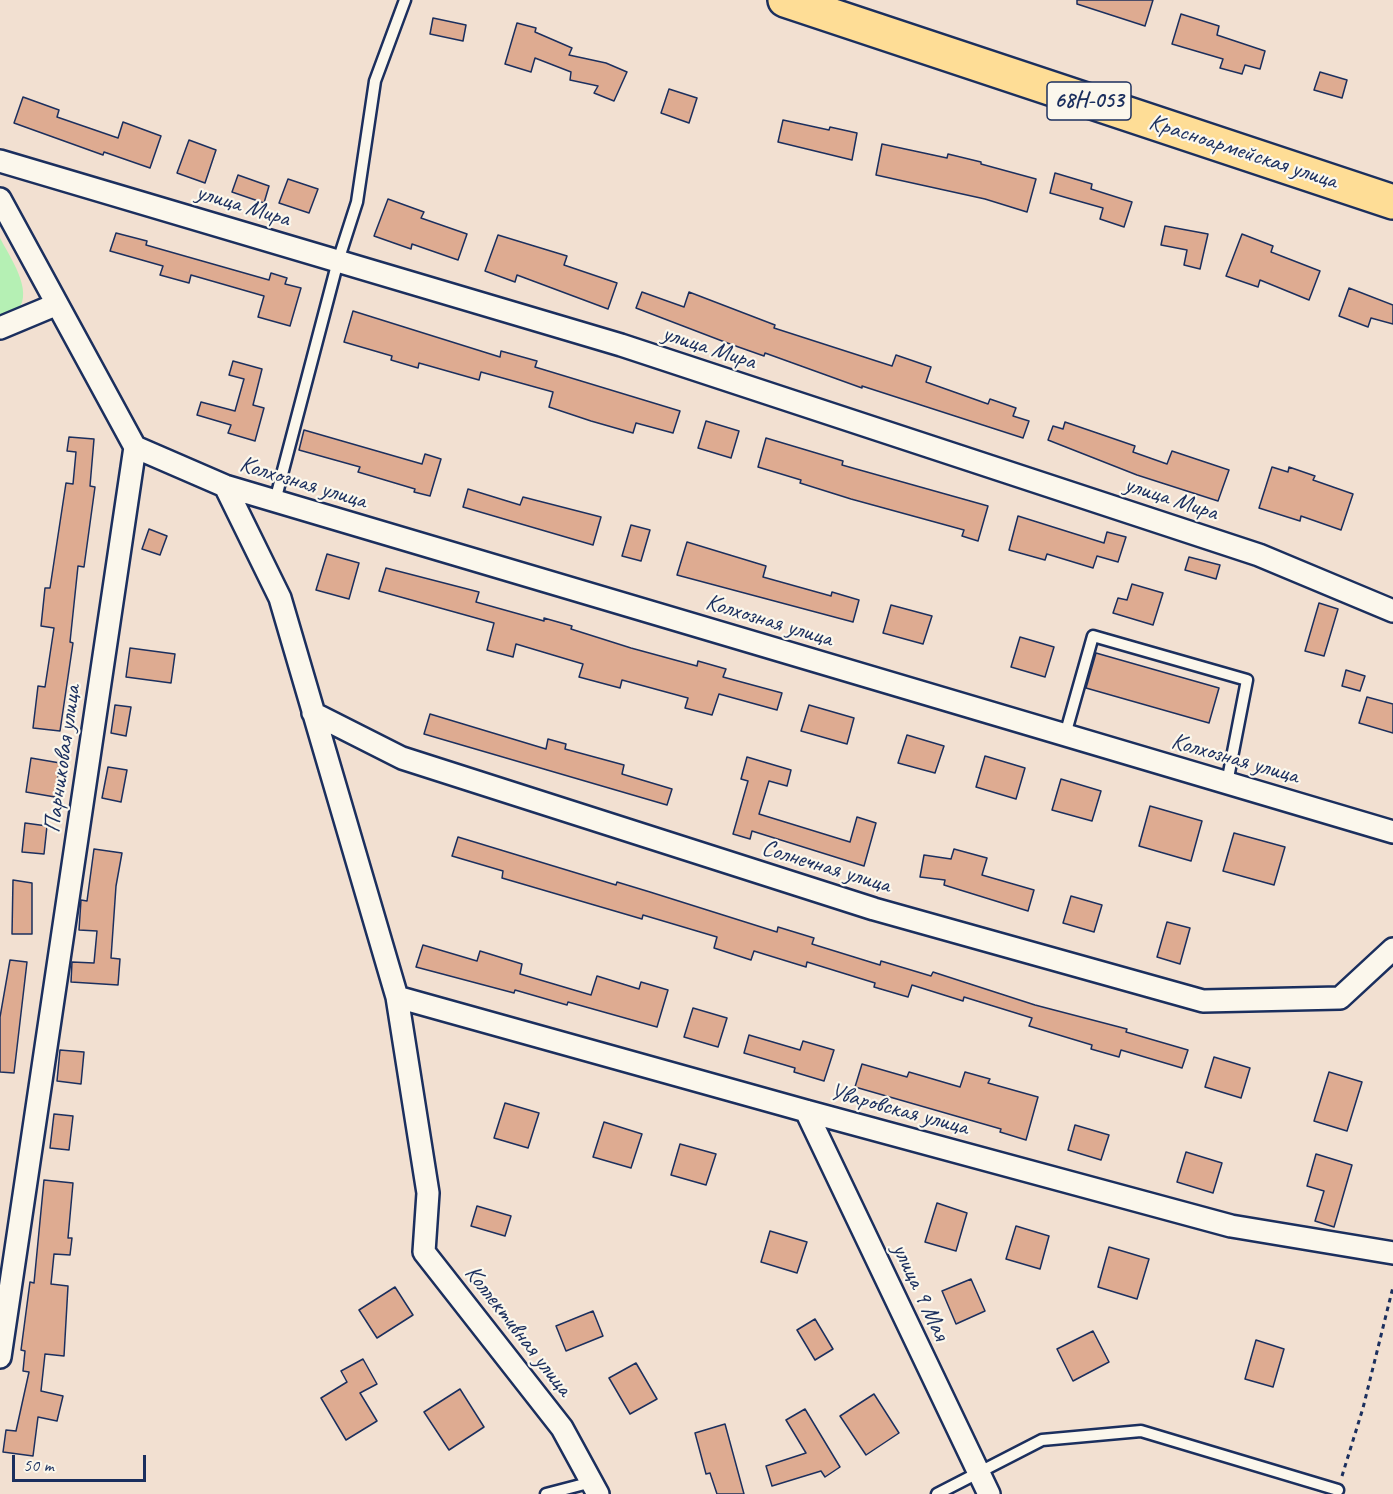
<!DOCTYPE html>
<html>
<head>
<meta charset="utf-8">
<style>
  body { margin:0 }
  #map { position:relative; width:1393px; height:1494px; overflow:hidden; background:#f2e0d1; font-family:Caveat,sans-serif }
  canvas { display:block }
  .scale { position:absolute; left:12px; top:1455px; width:134px; height:27px; box-sizing:border-box; border:3px solid #1b2f5e; border-top:0; padding-left:8px; font-size:18px; line-height:21px; white-space:nowrap; color:#1b2f5e; -webkit-text-stroke:4px #fbf7ec; paint-order:stroke }
</style>
</head>
<body>
<div id="map">
<canvas width="1393" height="1494"></canvas>
<div class="scale">50 m</div>
</div>
<script>
const ctx = document.querySelector('canvas').getContext('2d');
ctx.lineJoin = 'round';
function fillPath(path, color) { ctx.fillStyle = color; ctx.fill(path, 'evenodd'); }
function strokePath(path, color, width, dash) { ctx.strokeStyle = color; ctx.lineWidth = width; ctx.lineCap = dash ? 'butt' : 'round'; ctx.setLineDash(dash || []); ctx.stroke(path); }
function label(font, color, halo, rows, align = 'center') {
  ctx.font = font + ' Caveat,sans-serif'; ctx.lineWidth = 4.5; ctx.setLineDash([]); ctx.textBaseline = 'middle'; ctx.strokeStyle = halo; ctx.fillStyle = color; for (const [text, x, y, turn = 0] of rows) {
    ctx.save(); ctx.translate(x, y); ctx.rotate((+turn || 0) * Math.PI / 180); ctx.textAlign = isNaN(turn) ? turn : align; if (halo) ctx.strokeText(text, 0, 0); ctx.fillText(text, 0, 0); ctx.restore();
  }
}
const green = new Path2D(`
  M0,238C9,256 34,290 18,310C13,316 6,321 0,327Z`);
const building = new Path2D(`
  M1077,0H1153L1145,26L1077,4Z
  M1181,14L1219,26L1217,35L1265,51L1260,69L1245,65L1242,74L1220,68L1223,59L1172,44Z
  M433,18L466,25L463,41L430,34Z
  M517,23L536,28L535,32L572,48L569,55L606,63L627,72L614,101L594,93L598,86L570,80L571,72L535,58L531,72L505,64Z
  M1320,72L1347,80L1342,98L1314,90Z
  M669,89L697,98L689,123L661,113Z
  M23,97L59,110L57,117L118,138L123,122L161,136L150,168L104,152L103,155L14,123Z
  M783,120L829,130L830,127L857,133L852,160L778,142Z
  M189,140L216,150L205,183L177,173Z
  M882,144L947,158L948,154L981,162V164L1036,179L1027,212L985,199L876,175Z
  M1055,173L1092,184L1091,189L1132,202L1124,227L1100,219L1103,208L1050,193Z
  M238,175L269,186L264,203L232,192Z
  M288,179L318,189L309,213L279,203Z
  M388,199L424,212L421,218L467,234L458,260L412,244L411,249L374,236Z
  M1165,226L1208,234L1200,269L1184,265L1187,250L1161,245Z
  M116,233L147,241L146,245L269,280L271,273L287,278L285,284L301,288L290,326L258,317L264,296L191,275L189,283L160,275L163,266L110,251Z
  M1242,234L1273,246L1271,252L1320,271L1309,300L1260,280L1258,287L1226,276Z
  M498,235L567,256L564,265L617,283L608,309L517,275L515,282L485,271Z
  M1349,288L1393,305V324L1371,318L1368,327L1339,316Z
  M642,292L684,307L689,292L775,325L774,328L892,366L896,355L931,367L926,382L988,404L990,399L1016,408L1013,416L1029,421L1023,438L862,386V388L765,353L764,356L730,344L636,308Z
  M353,311L500,357L501,351L537,361L535,367L680,411L673,433L636,423L633,433L591,421L549,407L553,392L481,372L479,380L419,363L418,368L391,360L392,356L344,342Z
  M233,361L262,369L253,405L264,408L255,441L228,433L231,425L197,415L201,402L235,411L244,379L229,375Z
  M706,421L739,431L731,458L698,448Z
  M1065,422L1135,446L1133,452L1167,464L1172,451L1229,470L1218,501L1137,475L1048,440L1053,426L1063,429Z
  M304,430L422,464L425,454L441,459L430,496L414,492L415,489L358,472L360,467L299,450Z
  M69,437L94,439L90,486L95,487L84,567L78,566L70,642L73,643L60,731L33,728L38,686L45,687L54,628L41,626L45,588H50L66,483L73,484L76,452L67,451Z
  M766,438L843,461L842,465L988,506L978,541L962,536L964,530L851,499L800,483L801,480L758,467Z
  M1272,467L1288,472L1289,467L1315,476L1313,480L1353,494L1341,530L1301,516L1300,521L1259,508Z
  M468,489L520,505L523,497L601,517L593,545L463,507Z
  M1018,516L1104,543L1107,532L1126,537L1118,562L1097,556L1093,568L1047,554L1045,560L1009,550Z
  M631,525L650,530L641,561L622,556Z
  M149,529L167,536L160,555L142,549Z
  M687,542L766,566L763,577L831,596L832,592L859,600L853,622L677,575Z
  M327,554L359,563L349,599L316,590Z
  M1189,557L1220,565L1216,579L1185,570Z
  M386,568L479,592L476,602L544,621V618L572,626L571,629L631,648L697,666L698,661L726,669L723,677L782,693L777,710L719,694L712,715L685,708L688,698L622,680L620,688L579,677L583,664L516,644L513,657L487,650L494,623L379,591Z
  M1132,584L1163,593L1153,625L1113,613L1118,598L1127,600Z
  M1319,603L1338,609L1324,656L1305,651Z
  M891,605L932,616L923,644L883,633Z
  M1020,637L1054,647L1045,677L1011,667Z
  M130,648L175,654L171,683L126,677Z
  M1096,653L1219,688L1209,723L1086,688Z
  M1346,670L1365,676L1360,691L1342,686Z
  M1367,697L1393,704V733L1359,723Z
  M115,705L131,707L126,736L111,733Z
  M809,705L854,718L847,744L801,731Z
  M430,714L546,749L548,739L566,744L565,749L624,765L622,774L672,789L667,805L424,734Z
  M907,735L944,746L935,773L898,763Z
  M985,756L1025,768L1016,799L976,787Z
  M747,757L791,770L787,786L769,781L759,814L850,842L857,817L876,823L864,866L752,831L750,839L733,834L748,781L741,779Z
  M31,758L60,763L55,797L26,792Z
  M108,767L127,770L121,802L102,798Z
  M1061,779L1101,791L1092,821L1052,810Z
  M1150,806L1202,821L1191,861L1139,846Z
  M25,823L47,826L44,854L22,852Z
  M1234,833L1285,847L1274,885L1223,871Z
  M458,837L616,885L617,882L650,892L777,932L778,927L814,938L812,944L880,965L881,961L931,976L933,972L1035,1005L1127,1029L1126,1032L1188,1050L1182,1068L1121,1050L1119,1057L1091,1049L1092,1045L1029,1026L1032,1018L964,997L963,1001L912,985L908,997L874,987L875,983L807,962L806,967L754,951L751,960L714,948L717,937L643,915L642,919L502,878L503,871L452,856Z
  M94,849L122,853L116,886L111,958L120,959L118,985L71,982L72,962L94,963L97,931L79,930L81,900L87,901Z
  M954,849L987,858L982,875L1034,890L1028,911L944,885L945,880L920,877L924,855L951,859Z
  M13,880L32,883V934H12Z
  M1071,896L1102,905L1094,932L1063,923Z
  M1167,922L1190,928L1180,964L1157,957Z
  M423,945L477,961L480,951L522,964L520,974L591,995L597,976L639,989L641,982L668,990L657,1027L568,1002L567,1005L515,990L514,993L416,967Z
  M10,960L27,962L14,1073L0,1072V1017Z
  M693,1008L727,1018L718,1047L684,1037Z
  M749,1035L800,1050L803,1041L834,1050L824,1081L794,1072L795,1068L744,1053Z
  M60,1050L84,1052L81,1084L57,1081Z
  M1214,1057L1250,1068L1241,1098L1205,1087Z
  M862,1064L907,1077L909,1072L960,1087L965,1072L990,1079L988,1083L1038,1097L1026,1140L1000,1132L1001,1129L855,1087Z
  M1329,1072L1362,1082L1347,1131L1314,1121Z
  M505,1103L539,1113L528,1148L494,1138Z
  M54,1114L73,1116L69,1150L50,1148Z
  M604,1122L642,1134L631,1168L593,1157Z
  M1075,1125L1109,1135L1101,1160L1068,1150Z
  M680,1144L716,1154L706,1185L671,1175Z
  M1186,1152L1222,1163L1213,1193L1177,1182Z
  M1316,1154L1352,1165L1334,1227L1315,1221L1324,1191L1307,1186Z
  M44,1180L73,1183L68,1238H72L70,1255L54,1254L51,1284L68,1286L64,1356L45,1354L41,1391L63,1396L57,1421L38,1417L33,1456L3,1452L6,1430L16,1431L29,1372L23,1371L25,1351L21,1350L30,1282L34,1283Z
  M937,1203L967,1213L956,1251L925,1242Z
  M477,1206L511,1216L505,1236L471,1226Z
  M1016,1226L1049,1236L1040,1269L1006,1259Z
  M770,1231L807,1242L797,1273L761,1262Z
  M1109,1247L1149,1259L1137,1299L1098,1287Z
  M971,1279L985,1311L956,1324L942,1291Z
  M395,1287L413,1315L377,1338L359,1310Z
  M593,1311L603,1336L566,1351L556,1326Z
  M815,1319L833,1349L815,1360L797,1330Z
  M1093,1331L1109,1362L1073,1381L1057,1349Z
  M1256,1340L1284,1349L1273,1387L1245,1379Z
  M363,1359L377,1384L360,1393L377,1421L346,1440L321,1398L347,1382L341,1371Z
  M636,1363L657,1399L630,1414L609,1378Z
  M460,1389L484,1427L449,1450L424,1412Z
  M874,1394L899,1433L866,1455L840,1416Z
  M805,1409L840,1467L825,1477L821,1471L772,1486L766,1466L806,1453L786,1420Z
  M725,1424L744,1494H717L710,1473L706,1474L695,1433Z`);
const path = new Path2D(`
  M1342,1476L1363,1408L1393,1287`);
const service = new Path2D(`
  M275,501L338,261L357,202L375,81L405,0
  M1065,735L1093,636L1247,680L1227,783
  M546,1494L592,1482
  M937,1494L1042,1440L1141,1431L1338,1490`);
const minor = new Path2D(`
  M0,161L621,345L1259,555L1393,611
  M0,199L135,447L0,1357
  M0,328L55,305
  M135,447L225,486L1393,832
  M225,486L280,598L397,997L428,1193L424,1252L562,1428L598,1494
  M313,713L402,758L874,909L1203,1001L1340,998L1393,949
  M397,997L806,1111L1231,1226L1393,1253
  M806,1111L989,1494`);
const primary = new Path2D(`
  M785,0L1393,202`);
const shields = [
  [1089,101,84]
];
const shieldNames = [
  ["68Н-053",1089,101]
];
const streetNames = [
  ["Красноармейская улица",1243,152,18],
  ["улица Мира",243,206,17],
  ["улица Мира",709,348,18],
  ["Колхозная улица",303,483,17],
  ["улица Мира",1171,499,18],
  ["Колхозная улица",769,621,17],
  ["Парниковая улица",63,759,-82],
  ["Колхозная улица",1235,759,16],
  ["Солнечная улица",826,867,17],
  ["Уваровская улица",899,1110,15],
  ["улица 9 Мая",920,1292,65],
  ["Коллективная улица",518,1331,52]
];
fillPath(green, '#b5f0b4');
fillPath(building, '#deab91');
strokePath(building, '#1b2f5e', 1.5);
strokePath(service, '#1b2f5e', 15);
strokePath(minor, '#1b2f5e', 26);
strokePath(primary, '#1b2f5e', 38);
strokePath(path, '#1b2f5e', 3, [4.5, 4.5]);
strokePath(service, '#fbf7ec', 10);
strokePath(minor, '#fbf7ec', 21);
strokePath(primary, '#fedd96', 33);
for (const [x, y, w] of shields) { const box = new Path2D(); box.roundRect(x - w / 2, y - 19, w, 38, 4.5); ctx.fillStyle = '#fbf7ec'; ctx.fill(box); strokePath(box, '#1b2f5e', 1.5); }
label('bold 22px', '#1b2f5e', null, shieldNames);
label('24px', '#1b2f5e', '#fbf7ec', streetNames);
</script>
</body>
</html>
